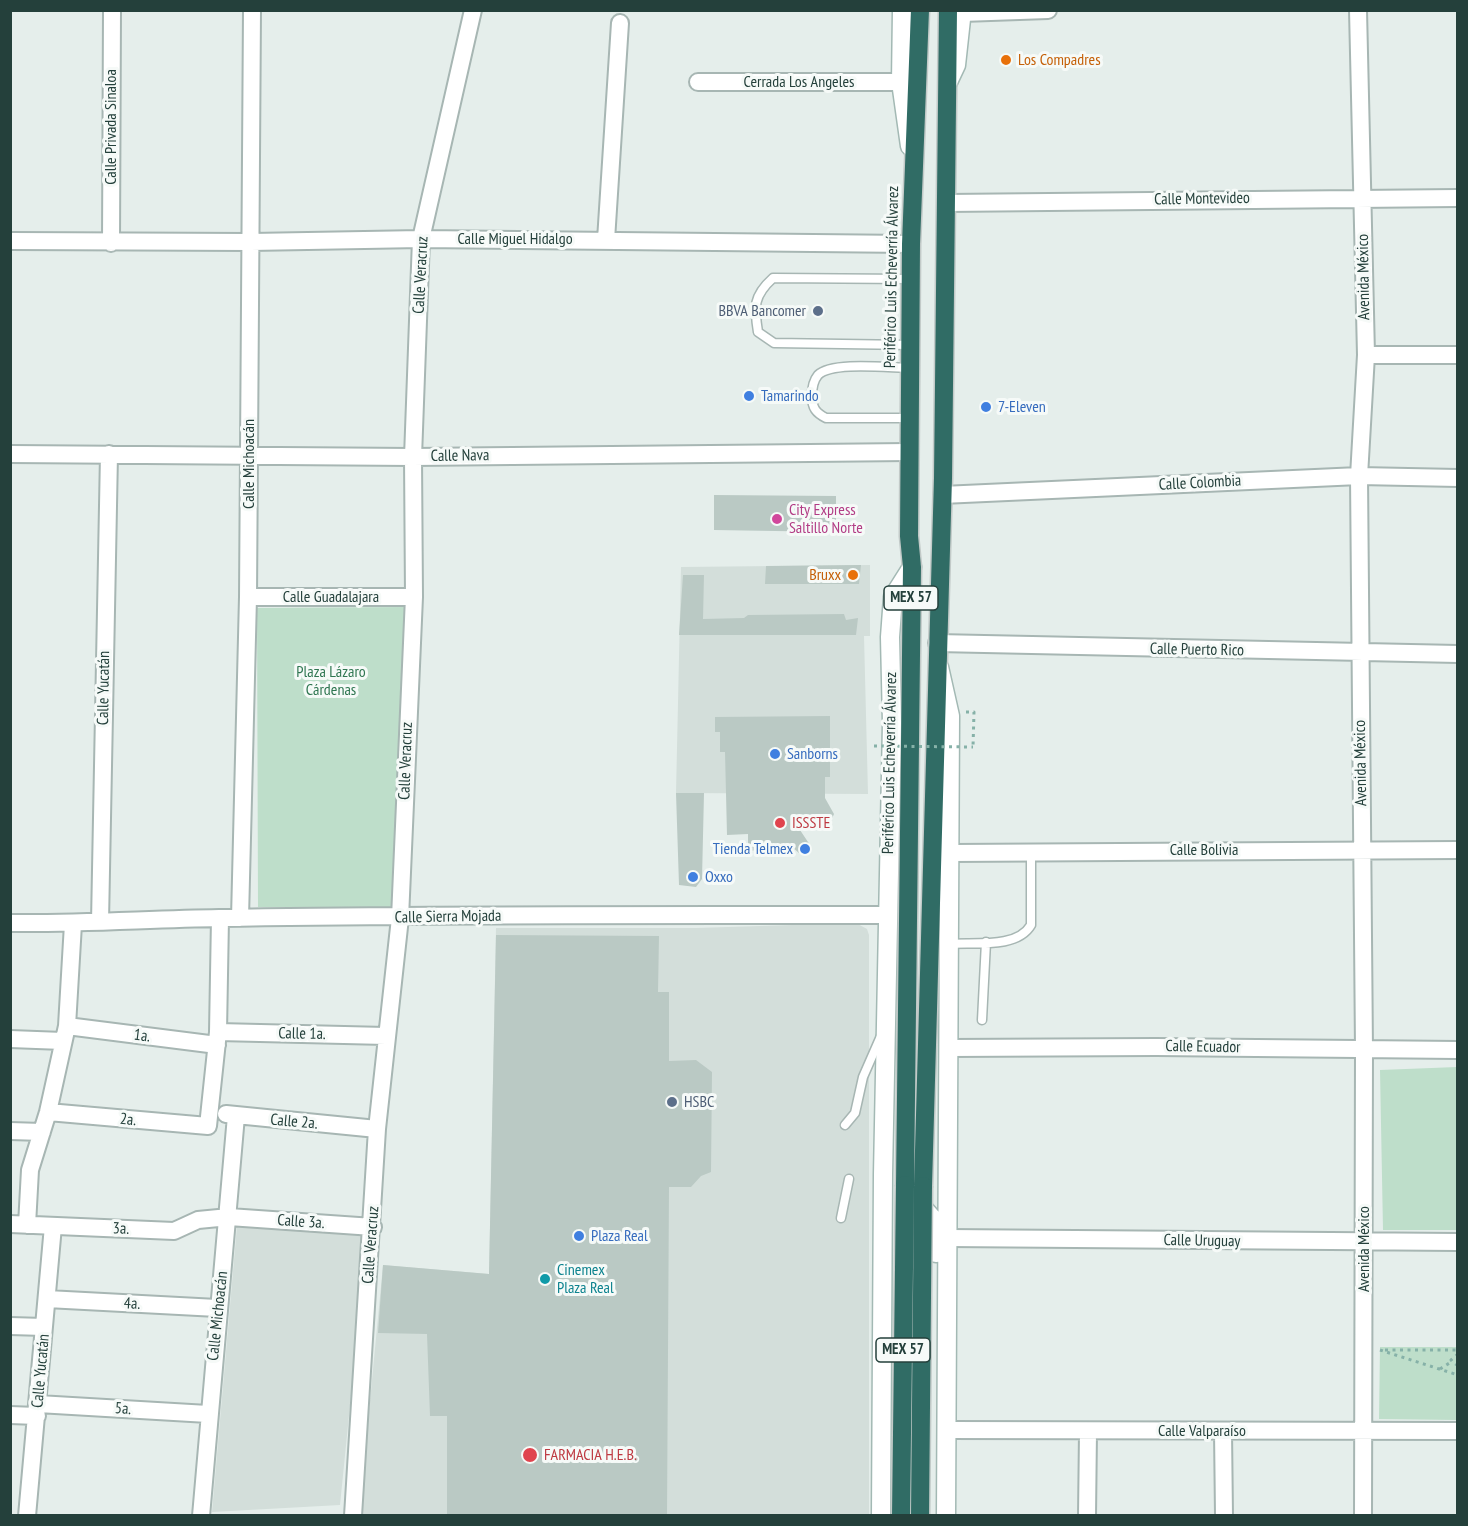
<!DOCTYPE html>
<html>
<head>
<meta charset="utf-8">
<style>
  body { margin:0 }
  #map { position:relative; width:1468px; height:1526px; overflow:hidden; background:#e5eeeb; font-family:"PT Sans Narrow",sans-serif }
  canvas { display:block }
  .frame { position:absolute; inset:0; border:12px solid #24403b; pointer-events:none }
</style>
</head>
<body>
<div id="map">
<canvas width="1468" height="1526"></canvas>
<div class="frame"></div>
</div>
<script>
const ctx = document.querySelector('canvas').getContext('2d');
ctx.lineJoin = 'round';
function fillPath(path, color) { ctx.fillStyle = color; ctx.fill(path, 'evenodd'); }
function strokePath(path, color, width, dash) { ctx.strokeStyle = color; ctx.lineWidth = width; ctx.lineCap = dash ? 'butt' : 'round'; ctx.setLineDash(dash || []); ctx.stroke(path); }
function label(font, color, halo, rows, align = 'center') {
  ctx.font = font + ' "PT Sans Narrow",sans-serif'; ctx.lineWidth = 6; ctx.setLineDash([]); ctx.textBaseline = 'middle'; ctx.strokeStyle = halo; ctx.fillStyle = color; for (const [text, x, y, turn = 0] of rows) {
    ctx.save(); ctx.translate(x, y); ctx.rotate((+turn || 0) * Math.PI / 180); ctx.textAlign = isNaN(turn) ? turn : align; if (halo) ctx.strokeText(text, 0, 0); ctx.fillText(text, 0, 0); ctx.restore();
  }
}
const built = new Path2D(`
  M870,565V636H864L868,794L676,793L681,567Z
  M856,923L867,929L869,935V1515L359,1516L383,1265L489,1274L496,928H696Z
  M237,1226L367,1236L340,1505L212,1512Z`);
const green = new Path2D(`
  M406,607L400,907H258L257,608Z
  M1457,1067V1230H1383L1380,1070Z
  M1380,1347H1457V1420L1379,1419Z`);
const building = new Path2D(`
  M714,495L836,496V532L714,530Z
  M861,565L859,584H765L766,566Z
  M683,575H704L703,619L744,618L748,615L844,614L846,620L858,618L856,635H679Z
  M830,716V777H825V798L834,814L831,821L825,827H798L810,845L799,853L792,847L748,851V834L727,835L725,752H720V732H715V717Z
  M676,793H704L702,879L696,887L679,885Z
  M496,935L659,936L658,992H669V1061L696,1060L712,1072L711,1172L701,1176L691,1187H669L667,1515H447V1416H430L427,1334L378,1333L383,1265L489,1274Z`);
const path = new Path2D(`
  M966,712H974L973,747
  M1380,1350L1458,1375
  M1385,1350H1458
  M1458,1354L1451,1360L1458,1366
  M1440,1369L1451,1362`);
const lane = new Path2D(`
  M911,345L774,343L758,332C754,307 753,296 773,278L911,279
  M910,418H826C816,413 812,408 812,396C812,388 813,381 818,375C832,361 890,368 910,368
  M949,944C974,942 1017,949 1031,925V852
  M982,1020L986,942
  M845,1125L855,1113L863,1077L881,1036
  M841,1218L849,1179`);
const street = new Path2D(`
  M1358,10L1366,355L1359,476L1364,1050L1363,1516
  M962,13L1048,10
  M698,82H901
  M946,203L1458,198
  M606,240L620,23
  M10,241L251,242L421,239L911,244
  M111,243L112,10
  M1366,355H1458
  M10,454L413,457L909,452
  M942,495L1359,476L1458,478
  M248,597H414
  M937,643L1458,654
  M951,853L1458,850
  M240,918L248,597L252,10
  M100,922L109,454
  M10,923C80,924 150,919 219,918C442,914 664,915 887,915
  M67,1026L217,1045
  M218,1032L386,1036
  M10,1039L63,1041
  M948,1048L1156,1047L1458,1050
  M48,1112L208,1126L218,1032L220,918
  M226,1114L377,1129
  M10,1131L42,1132
  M10,1224L174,1231L198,1220L229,1217L373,1227
  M27,1225L30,1170L48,1112L67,1026L73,924
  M947,1238L1458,1242
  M47,1299L217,1308
  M10,1326L44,1327
  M38,1404L208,1414
  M10,1415L37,1416
  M947,1430L1458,1431
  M1223,1431L1224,1516
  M27,1516L53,1226
  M201,1516L236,1116
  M353,1516L377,1129L400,918L414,597L413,457L421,239L473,10
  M1087,1516L1088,1432`);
const secondary = new Path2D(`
  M902,10L901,82L910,146
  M948,82L956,65L962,10
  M939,667L950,716L946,1516
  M916,1200L932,1218L936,1253
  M881,1516L883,1174L892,723L890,637L893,597L912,567`);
const highway = new Path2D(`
  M905,1185L912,567L909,536L911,244L920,10
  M923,1186L943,478L948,10`);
const pathBridge = new Path2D(`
  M874,746L973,747`);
const highwayBridge = new Path2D(`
  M901,1516L905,1185
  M920,1516L923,1186`);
const markers = [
  [1006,60,6,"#e8710a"],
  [818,311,6,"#5c6f8a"],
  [749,396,6,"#3f7fe0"],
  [986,407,6,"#3f7fe0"],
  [777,519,6,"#d1479c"],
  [853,575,6,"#e8710a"],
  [775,754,6,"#3f7fe0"],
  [780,823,6,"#e0444e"],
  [805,849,6,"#3f7fe0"],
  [693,877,6,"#3f7fe0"],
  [672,1102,6,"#5c6f8a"],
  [579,1236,6,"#3f7fe0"],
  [545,1279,6,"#0f9aa8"],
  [530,1455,8,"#e0444e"]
];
const shields = [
  [911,598,54],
  [903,1350,54]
];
const shieldNames = [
  ["MEX 57",911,598],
  ["MEX 57",903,1350]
];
const foodNames = [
  ["Los Compadres",1018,60],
  ["Bruxx",841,575,"right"]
];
const streetNames = [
  ["Cerrada Los Angeles",799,82],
  ["Calle Privada Sinaloa",111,127,-90],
  ["Calle Montevideo",1202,199,-1],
  ["Calle Miguel Hidalgo",515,239],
  ["Calle Veracruz",421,275,-87],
  ["Periférico Luis Echeverría Álvarez",892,277,-89],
  ["Avenida México",1364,277,-91],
  ["Calle Nava",460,456,-1],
  ["Calle Michoacán",249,464,-90],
  ["Calle Colombia",1200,483,-3],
  ["Calle Guadalajara",331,597],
  ["Calle Puerto Rico",1197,650,1],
  ["Calle Yucatán",104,688,-89],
  ["Calle Veracruz",406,761,-88],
  ["Periférico Luis Echeverría Álvarez",890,763,-89],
  ["Avenida México",1361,763,-91],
  ["Calle Bolivia",1204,850],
  ["Calle Sierra Mojada",448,917,-1],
  ["Calle 1a.",302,1034,1],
  ["1a.",142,1036,7],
  ["Calle Ecuador",1203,1047,1],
  ["2a.",128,1120,5],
  ["Calle 2a.",294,1122,5],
  ["Calle 3a.",301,1222,4],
  ["3a.",121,1229,2],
  ["Calle Uruguay",1202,1241,1],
  ["Calle Veracruz",371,1245,-86],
  ["Avenida México",1364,1249,-90],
  ["4a.",132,1304,3],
  ["Calle Michoacán",218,1316,-84],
  ["Calle Yucatán",41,1371,-85],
  ["5a.",123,1409,4],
  ["Calle Valparaíso",1202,1431]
];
const serviceNames = [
  ["BBVA Bancomer",806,311],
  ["HSBC",684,1102,"left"]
];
const shopNames = [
  ["Tamarindo",761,396],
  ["7-Eleven",998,407],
  ["Sanborns",787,754],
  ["Tienda Telmex",793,849,"right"],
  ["Oxxo",705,877],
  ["Plaza Real",591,1236]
];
const hotelNames = [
  ["City Express",789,510],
  ["Saltillo Norte",789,528]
];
const parkNames = [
  ["Plaza Lázaro",331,672],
  ["Cárdenas",331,690]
];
const healthNames = [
  ["ISSSTE",792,823],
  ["FARMACIA H.E.B.",544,1455]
];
const cultureNames = [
  ["Cinemex",557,1270],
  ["Plaza Real",557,1288]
];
fillPath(built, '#d3deda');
fillPath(green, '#bedeca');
fillPath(building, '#bac9c4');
strokePath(lane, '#a7b6b3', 11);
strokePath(street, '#a7b6b3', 20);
strokePath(secondary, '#a3b9b4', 21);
strokePath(highway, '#c2cac8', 21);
strokePath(path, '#86b1a8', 3, [3, 4.5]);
strokePath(lane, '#fff', 8);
strokePath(street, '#fff', 16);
strokePath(secondary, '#fff', 18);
strokePath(highway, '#306c65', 18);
strokePath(highwayBridge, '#c2cac8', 21, []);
strokePath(pathBridge, '#86b1a8', 3, [3, 4.5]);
strokePath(highwayBridge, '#306c65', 18);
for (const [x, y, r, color] of markers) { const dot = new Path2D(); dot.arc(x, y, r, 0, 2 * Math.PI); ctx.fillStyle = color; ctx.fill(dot); strokePath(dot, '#f6faf8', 2); }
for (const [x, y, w] of shields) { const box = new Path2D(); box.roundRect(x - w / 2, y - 12, w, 24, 4.5); ctx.fillStyle = '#f6faf8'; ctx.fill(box); strokePath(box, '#24403b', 1.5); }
label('bold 15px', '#24403b', null, shieldNames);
label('16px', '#c56008', '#f6faf8', foodNames, 'left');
label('16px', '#24403b', '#f6faf8', streetNames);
label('16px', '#4e5e75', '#f6faf8', serviceNames, 'right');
label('16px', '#366cbe', '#f6faf8', shopNames, 'left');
label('16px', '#b23c85', '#f6faf8', hotelNames, 'left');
label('16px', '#2f7651', '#f6faf8', parkNames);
label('16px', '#be3a42', '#f6faf8', healthNames, 'left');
label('16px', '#0d838f', '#f6faf8', cultureNames, 'left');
</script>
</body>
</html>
